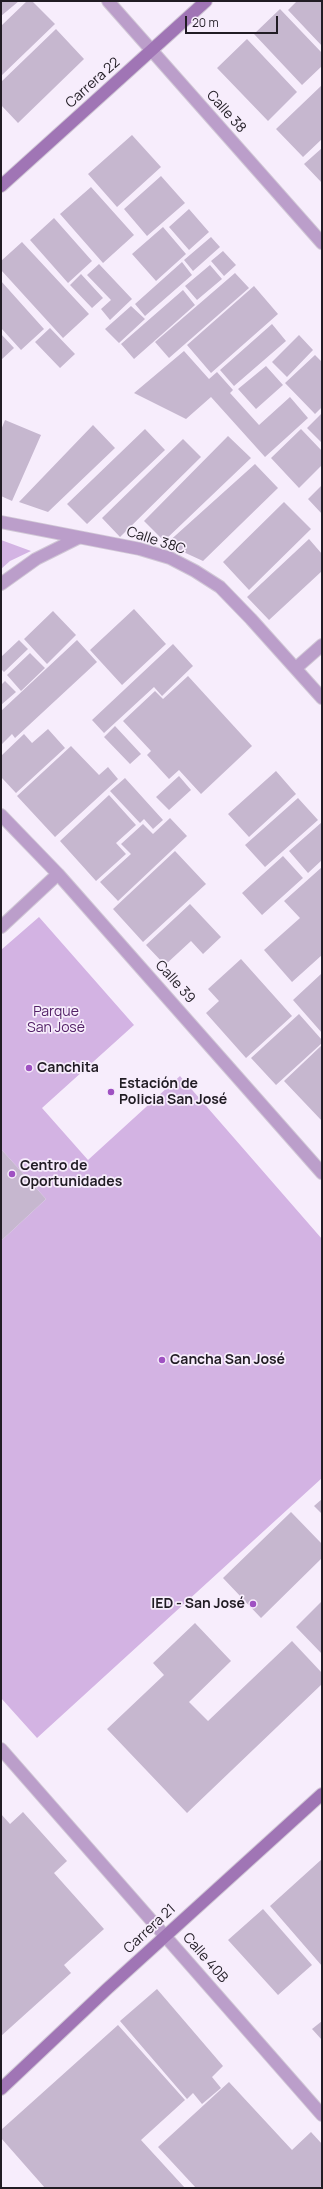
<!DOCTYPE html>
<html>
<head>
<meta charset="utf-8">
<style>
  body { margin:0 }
  #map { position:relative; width:323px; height:2189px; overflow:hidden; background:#f7edfc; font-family:Manrope,sans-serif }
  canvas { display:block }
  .frame { position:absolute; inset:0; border:2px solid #211c24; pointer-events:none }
  .scale { position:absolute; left:185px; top:16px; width:93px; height:18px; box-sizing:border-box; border:2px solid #211c24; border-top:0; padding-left:5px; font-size:12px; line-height:14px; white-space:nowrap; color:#211c24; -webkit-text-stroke:3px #f7edfc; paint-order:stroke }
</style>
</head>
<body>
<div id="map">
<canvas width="323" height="2189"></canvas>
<div class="frame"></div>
<div class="scale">20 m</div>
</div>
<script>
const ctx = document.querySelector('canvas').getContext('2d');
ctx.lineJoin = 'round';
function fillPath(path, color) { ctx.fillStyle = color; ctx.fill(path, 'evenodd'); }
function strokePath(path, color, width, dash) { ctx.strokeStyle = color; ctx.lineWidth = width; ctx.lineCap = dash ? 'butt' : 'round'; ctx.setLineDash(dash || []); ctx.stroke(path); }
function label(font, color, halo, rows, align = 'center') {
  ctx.font = font + ' Manrope,sans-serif'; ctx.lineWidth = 3.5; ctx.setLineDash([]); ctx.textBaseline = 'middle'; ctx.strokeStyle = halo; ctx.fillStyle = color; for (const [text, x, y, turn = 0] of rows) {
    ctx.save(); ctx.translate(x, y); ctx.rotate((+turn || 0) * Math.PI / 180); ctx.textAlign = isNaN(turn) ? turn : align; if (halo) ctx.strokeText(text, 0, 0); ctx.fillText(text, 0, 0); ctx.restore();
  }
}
const green = new Path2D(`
  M1,540L31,551L10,561L1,569Z
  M39,917L134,1025L42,1108L88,1160L180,1076L322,1239V1478L37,1738L1,1698V1241L46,1199L1,1149V950Z`);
const building = new Path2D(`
  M1,1H19L1,16Z
  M27,1H32L55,24L1,76V26Z
  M297,1H322V46L288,10Z
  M280,9L322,53V66L302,85L254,34Z
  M56,29L84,59L18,123L1,105V82Z
  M247,39L297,92L268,121L217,68Z
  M322,85V139L303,157L276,129Z
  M132,135L161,167L117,207L88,174Z
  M322,148V183L304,164Z
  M161,176L185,203L147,236L124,209Z
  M91,187L134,235L103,263L60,214Z
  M189,209L209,232L189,250L169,227Z
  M54,218L92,261L68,283L30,240Z
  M163,227L186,254L156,281L132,254Z
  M211,237L220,247L193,271L184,260Z
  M22,242L89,314L63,338L1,270V261Z
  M223,251L236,265L224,276L211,261Z
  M182,262L192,275L145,316L135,304Z
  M99,264L132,299L110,320L101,309L111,300L87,275Z
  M210,265L222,279L197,300L185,286Z
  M235,273L249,288L169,358L155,342Z
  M81,274L103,298L92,308L70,285Z
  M1,281L44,329L21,350L1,328Z
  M254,286L278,314L211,373L187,345Z
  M183,290L195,305L134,359L121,344Z
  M131,306L145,319L119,343L105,329Z
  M272,324L286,341L234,386L220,370Z
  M50,328L75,354L60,368L35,342Z
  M1,334L14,348L1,360Z
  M299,335L313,350L287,377L272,362Z
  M184,351L209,379L217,372L233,390L230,393L259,425L290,397L308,418L265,457L211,397L186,419L134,393Z
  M315,355L322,362V407L315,414L285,383Z
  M266,366L283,385L256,409L238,389Z
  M322,413V443L307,428Z
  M5,420L41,435L12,501L1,496V430Z
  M93,425L115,448L48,512L19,502Z
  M145,429L165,450L87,524L67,504Z
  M301,429L322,451V465L299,488L271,458Z
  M228,436L251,458L164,541L144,521Z
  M183,439L201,457L120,537L102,518Z
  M255,464L278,488L203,561L166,544Z
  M322,485V514L308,499Z
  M284,502L311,529L249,590L223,562Z
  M309,539L322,554V571L269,620L247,597Z
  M134,609L166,644L122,685L90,650Z
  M53,611L76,635L47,664L24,639Z
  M19,640L28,649L4,672L1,669V657Z
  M77,640L97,662L15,738L12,734L1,745V711Z
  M173,644L193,666L162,696L154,687L104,733L92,720Z
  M30,653L45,668L21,691L7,675Z
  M188,676L252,746L201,794L179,770L169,779L147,755L151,751L123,721L155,691L163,699Z
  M5,681L16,692L1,705V685Z
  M115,726L141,754L130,764L104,737Z
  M48,729L65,748L16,793L1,777V756L24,734L32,743Z
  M71,746L99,775L108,767L118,779L55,837L17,796Z
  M276,771L296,794L249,837L228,814Z
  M179,776L191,790L169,810L156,797Z
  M125,778L163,820L153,829L144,819L140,823L110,791Z
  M109,795L136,825L116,843L126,854L96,881L60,841Z
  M298,798L318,820L265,867L245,845Z
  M170,818L187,836L118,901L100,882L131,854L121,844L143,824L153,834Z
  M322,822V860L308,873L289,851Z
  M175,851L206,884L143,942L113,909Z
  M283,856L303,878L262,915L242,893Z
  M322,867V955L292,982L264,950L300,918L284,901Z
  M190,904L221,937L203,954L191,941L165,965L146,945Z
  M241,959L292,1016L246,1058L206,1013L219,1001L208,989Z
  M321,974L322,975V1033L293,1000Z
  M299,1014L322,1040V1043L276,1085L251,1058Z
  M322,1045V1121L284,1081Z
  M1,1149L46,1199L1,1241Z
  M322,1499V1514L314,1506Z
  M291,1512L322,1544V1558L261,1618L223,1578Z
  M322,1601V1654L296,1627Z
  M195,1623L231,1661L189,1702L208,1721L292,1641L322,1673V1684L187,1813L107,1729L164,1675L153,1663Z
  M23,1812L67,1861L54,1873L104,1929L64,1965L71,1973L1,2036V1814L10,1824Z
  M322,1859V1966L270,1906Z
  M263,1909L312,1965L278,1995L228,1940Z
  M157,1989L223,2066L212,2077L221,2088L202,2104L193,2093L187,2099L120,2021Z
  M322,2021V2040L312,2029Z
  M118,2025L185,2100L141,2140L185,2188H45L1,2138V2130Z
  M229,2082L292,2150L311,2132L322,2144V2185L319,2188H196L158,2147Z`);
const street = new Path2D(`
  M108,1L322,243
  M1,522L140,549L170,558L195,571L220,587L251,619L322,698
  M1,584L36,559L78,538
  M296,668L322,645
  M1,815L58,874L322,1173
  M1,927L58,874
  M1,1749L322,2115`);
const secondary = new Path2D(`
  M1,186L206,1
  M1,2089L107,1989L322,1794`);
const markers = [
  [29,1068,4,"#9f51c2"],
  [111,1092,4,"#9f51c2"],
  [12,1174,4,"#9f51c2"],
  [162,1360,4,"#9f51c2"],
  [253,1604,4,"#9f51c2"]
];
const streetNames = [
  ["Carrera 22",93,83,-42],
  ["Calle 38",226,112,48],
  ["Calle 38C",156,541,18],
  ["Calle 39",175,982,48],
  ["Carrera 21",150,1929,-43],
  ["Calle 40B",205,1958,49]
];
const parkNames = [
  ["Parque",56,1012],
  ["San José",56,1028]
];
const poiNames = [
  ["Canchita",37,1068],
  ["Estación de",119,1084],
  ["Policia San José",119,1100],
  ["Centro de",20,1166],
  ["Oportunidades",20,1182],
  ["Cancha San José",170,1360],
  ["IED - San José",245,1604,"right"]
];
fillPath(green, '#d3b3e3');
fillPath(building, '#c6b7cf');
strokePath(street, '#d0c7d5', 14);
strokePath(secondary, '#d0c7d5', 14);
strokePath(street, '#bb9eca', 12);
strokePath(secondary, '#a075b5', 12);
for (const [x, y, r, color] of markers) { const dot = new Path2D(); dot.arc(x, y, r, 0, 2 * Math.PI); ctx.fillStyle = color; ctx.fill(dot); strokePath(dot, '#f7edfc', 1.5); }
label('14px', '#211c24', '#f7edfc', streetNames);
label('14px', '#522067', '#f7edfc', parkNames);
label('bold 14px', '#211c24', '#f7edfc', poiNames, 'left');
</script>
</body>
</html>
